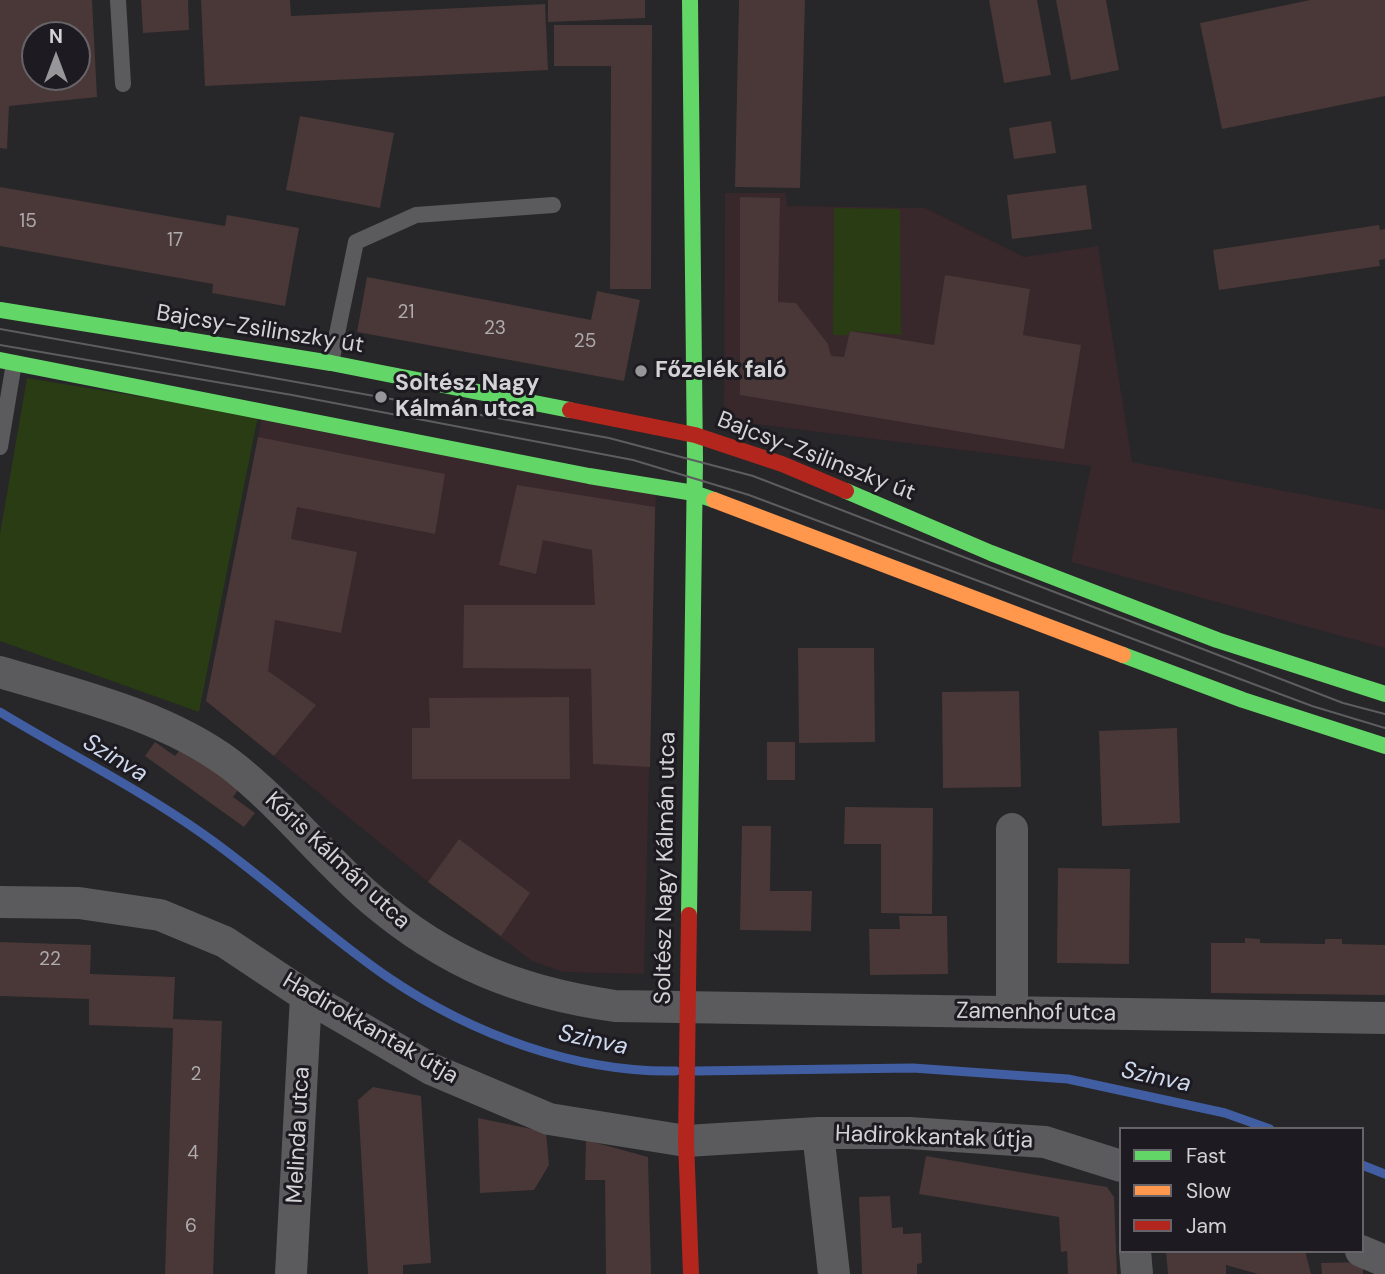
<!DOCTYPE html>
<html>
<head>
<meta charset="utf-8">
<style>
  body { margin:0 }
  #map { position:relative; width:1385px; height:1274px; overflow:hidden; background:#272629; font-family:"DM Sans",sans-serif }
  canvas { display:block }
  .legend { position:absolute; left:1119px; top:1127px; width:245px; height:126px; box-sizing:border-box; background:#1d1b21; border:2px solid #666469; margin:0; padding:9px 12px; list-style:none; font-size:21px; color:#d3d2d5 }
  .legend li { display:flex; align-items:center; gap:14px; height:35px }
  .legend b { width:35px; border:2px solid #666469 }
  .north { position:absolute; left:21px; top:21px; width:70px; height:70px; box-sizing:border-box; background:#1d1b21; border:2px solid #666469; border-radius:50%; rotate:0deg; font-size:19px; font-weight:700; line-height:28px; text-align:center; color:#d3d2d5 }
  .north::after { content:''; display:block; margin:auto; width:24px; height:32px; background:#979699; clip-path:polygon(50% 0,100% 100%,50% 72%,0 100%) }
</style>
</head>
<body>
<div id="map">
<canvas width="1385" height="1274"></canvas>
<ul class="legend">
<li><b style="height:9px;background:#63d668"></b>Fast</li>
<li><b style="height:9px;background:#ff974d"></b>Slow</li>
<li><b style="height:9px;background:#b3261e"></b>Jam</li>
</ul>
<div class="north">N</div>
</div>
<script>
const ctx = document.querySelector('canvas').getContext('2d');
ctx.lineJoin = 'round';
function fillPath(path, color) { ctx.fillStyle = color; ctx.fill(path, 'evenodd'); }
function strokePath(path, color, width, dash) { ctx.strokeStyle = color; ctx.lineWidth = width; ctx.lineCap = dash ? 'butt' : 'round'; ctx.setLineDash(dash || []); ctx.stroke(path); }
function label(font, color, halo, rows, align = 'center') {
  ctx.font = font + ' "DM Sans",sans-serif'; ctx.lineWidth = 6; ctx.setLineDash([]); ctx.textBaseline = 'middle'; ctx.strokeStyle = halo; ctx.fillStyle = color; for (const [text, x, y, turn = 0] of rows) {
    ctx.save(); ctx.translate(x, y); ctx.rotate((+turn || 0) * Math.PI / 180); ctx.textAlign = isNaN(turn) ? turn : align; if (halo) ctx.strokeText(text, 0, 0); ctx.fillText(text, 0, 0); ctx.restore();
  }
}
const education = new Path2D(`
  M725,193H786L787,206L925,208L1024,257L1098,246L1132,462L1385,510V648L1071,562L1091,466L740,422L724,405Z
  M262,416L656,495L644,974L563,972L532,961L428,882L206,701Z`);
const green = new Path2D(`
  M834,208L900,209L901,335L850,331L849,335H833Z
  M27,378L258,416L199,712L0,641V534Z`);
const stream = new Path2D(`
  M0,712C66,752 137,788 200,832C265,877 323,933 389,978C472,1034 575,1073 676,1071
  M694,1071L913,1068L1068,1079L1225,1113L1270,1129
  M1362,1165L1385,1174`);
const building = new Path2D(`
  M0,0H92L97,97L9,106L7,149L0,148ZM35,35H77V77H35Z
  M141,0H188L189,30L143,33Z
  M201,0H290L291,16L545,4L548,70L205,86Z
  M548,0H645V18L548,22Z
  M739,0H805L800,188L735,187Z
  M989,0H1037L1051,75L1004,83Z
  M1056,0H1106L1119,70L1071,80Z
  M1310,0H1385V96L1222,129L1200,23Z
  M554,25H652L651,289H610L611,66H554Z
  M300,116L394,133L380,208L286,190Z
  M1051,121L1056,153L1014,159L1009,128Z
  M1086,185L1092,229L1012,239L1007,195Z
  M0,187L225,226L227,215L299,228L285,306L212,293L213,284L0,246Z
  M740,197L780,198L778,302L796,303L828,344L831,356L844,357L850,331L934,345L945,275L1030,289L1023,335L1081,345L1064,449L740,395Z
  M1379,225L1380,230L1385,229V259L1379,260L1380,266L1219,290L1213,250Z
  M367,277L591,320L597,291L640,300L624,381L357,332Z
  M258,437L445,474L435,534L297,507L291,539L357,552L341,633L275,620L268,671L316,705L274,756L206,701Z
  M517,485L655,507L650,767L593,764L591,669L463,668L464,605H595L592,550L543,540L536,574L499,565Z
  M798,648H874L875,742L799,743Z
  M1019,691L1021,787L943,788L942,692Z
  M569,697L570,779H412V728H430L429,698Z
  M1177,728L1180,823L1102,826L1099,731Z
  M155,742L175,756L183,746L240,787L233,797L255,813L244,827L145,756Z
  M767,742H795V780H767Z
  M845,807L933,808L932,914L881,913V844H844Z
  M742,826H771L770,891H812L811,931L740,930Z
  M459,839L530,893L501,936L428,882Z
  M1058,868L1130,869L1129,964L1057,963Z
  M899,916H947L948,974L870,975L869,929H900Z
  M1245,938L1260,939V943L1325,944V939H1342V944L1385,945V995L1211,993V943H1245Z
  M0,942L91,945L90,974L175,977L173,1019L222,1021L213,1274H165L173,1028L89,1025V999L0,996Z
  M373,1087L421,1096L431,1263L403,1265V1274H368L358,1100Z
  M478,1118L546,1132L549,1165L534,1190L480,1193Z
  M586,1140L648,1157L651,1274H606L605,1180H585Z
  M926,1156L1107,1187L1114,1197L1117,1274H1068L1067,1251L1061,1252L1059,1217L919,1194Z
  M890,1196L892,1228L903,1227V1234L921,1233L922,1263L917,1264V1274H862L859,1197Z
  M1166,1251H1305L1311,1274H1258L1226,1265V1274H1168Z
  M1363,1262V1274H1322L1321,1263Z`);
const lane = new Path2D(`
  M118,0L123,84
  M331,363L356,242L416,215L553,205
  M0,447L14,363`);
const street = new Path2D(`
  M0,672C77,695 164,715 230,764C282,804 322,857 371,899C446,963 518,992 615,1006L1385,1018
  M1012,829V1012
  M0,902L79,903L160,915L225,942L306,996L431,1069L549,1119L686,1141L818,1133H909L1045,1142L1121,1166
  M818,1133L834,1274
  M1135,1251L1137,1274
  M1361,1251L1385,1261
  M291,1274L306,996`);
const fast = new Path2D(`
  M0,310L331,363L570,410
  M0,360L589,476L694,493L714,500
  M846,491L991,553L1217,640L1385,694
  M1123,655L1243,700L1385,746
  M689,915L695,459L690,0`);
const slow = new Path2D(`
  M714,500L1123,655`);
const jam = new Path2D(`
  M570,410L695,435L782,464L846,491
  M689,915L686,1141L691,1274`);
const tram = new Path2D(`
  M0,329L609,438L753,476L1343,703L1385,714
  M0,345L292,395L633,460L749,495L1312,706L1385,728`);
const markers = [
  [641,371,7,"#979699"],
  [381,397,7,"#979699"]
];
const numberNames = [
  ["15",28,222],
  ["17",175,241],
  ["21",406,313],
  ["23",495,329],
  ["25",585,342],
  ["22",50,960],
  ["2",196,1075],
  ["4",193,1154],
  ["6",191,1227]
];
const streetNames = [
  ["Bajcsy-Zsilinszky út",260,330,9],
  ["Bajcsy-Zsilinszky út",816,457,21],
  ["Kóris Kálmán utca",337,861,43],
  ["Soltész Nagy Kálmán utca",666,868,-89],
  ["Zamenhof utca",1036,1013,1],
  ["Hadirokkantak útja",370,1029,30],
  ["Melinda utca",299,1135,-87],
  ["Hadirokkantak útja",934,1138,2]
];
const poiNames = [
  ["Főzelék faló",655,371],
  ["Soltész Nagy",395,384],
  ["Kálmán utca",395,410]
];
const waterNames = [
  ["Szinva",115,759,31],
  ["Szinva",593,1041,12],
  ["Szinva",1156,1078,12]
];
fillPath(education, '#38272b');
fillPath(green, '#293c13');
strokePath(stream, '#405ea1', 9);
fillPath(building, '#493837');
strokePath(lane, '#5b5a5c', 16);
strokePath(street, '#5b5a5c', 32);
strokePath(fast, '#63d668', 16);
strokePath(slow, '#ff974d', 16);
strokePath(jam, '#b3261e', 16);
strokePath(tram, '#5d5d5f', 2);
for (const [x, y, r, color] of markers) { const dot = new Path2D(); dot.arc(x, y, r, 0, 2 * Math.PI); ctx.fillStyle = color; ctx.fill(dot); strokePath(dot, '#1d1b21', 2.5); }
label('19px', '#b0acae', null, numberNames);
label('23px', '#d3d2d5', '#1d1b21', streetNames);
label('bold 23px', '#d3d2d5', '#1d1b21', poiNames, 'left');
label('italic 24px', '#ced9ed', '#1d1b21', waterNames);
</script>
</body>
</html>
